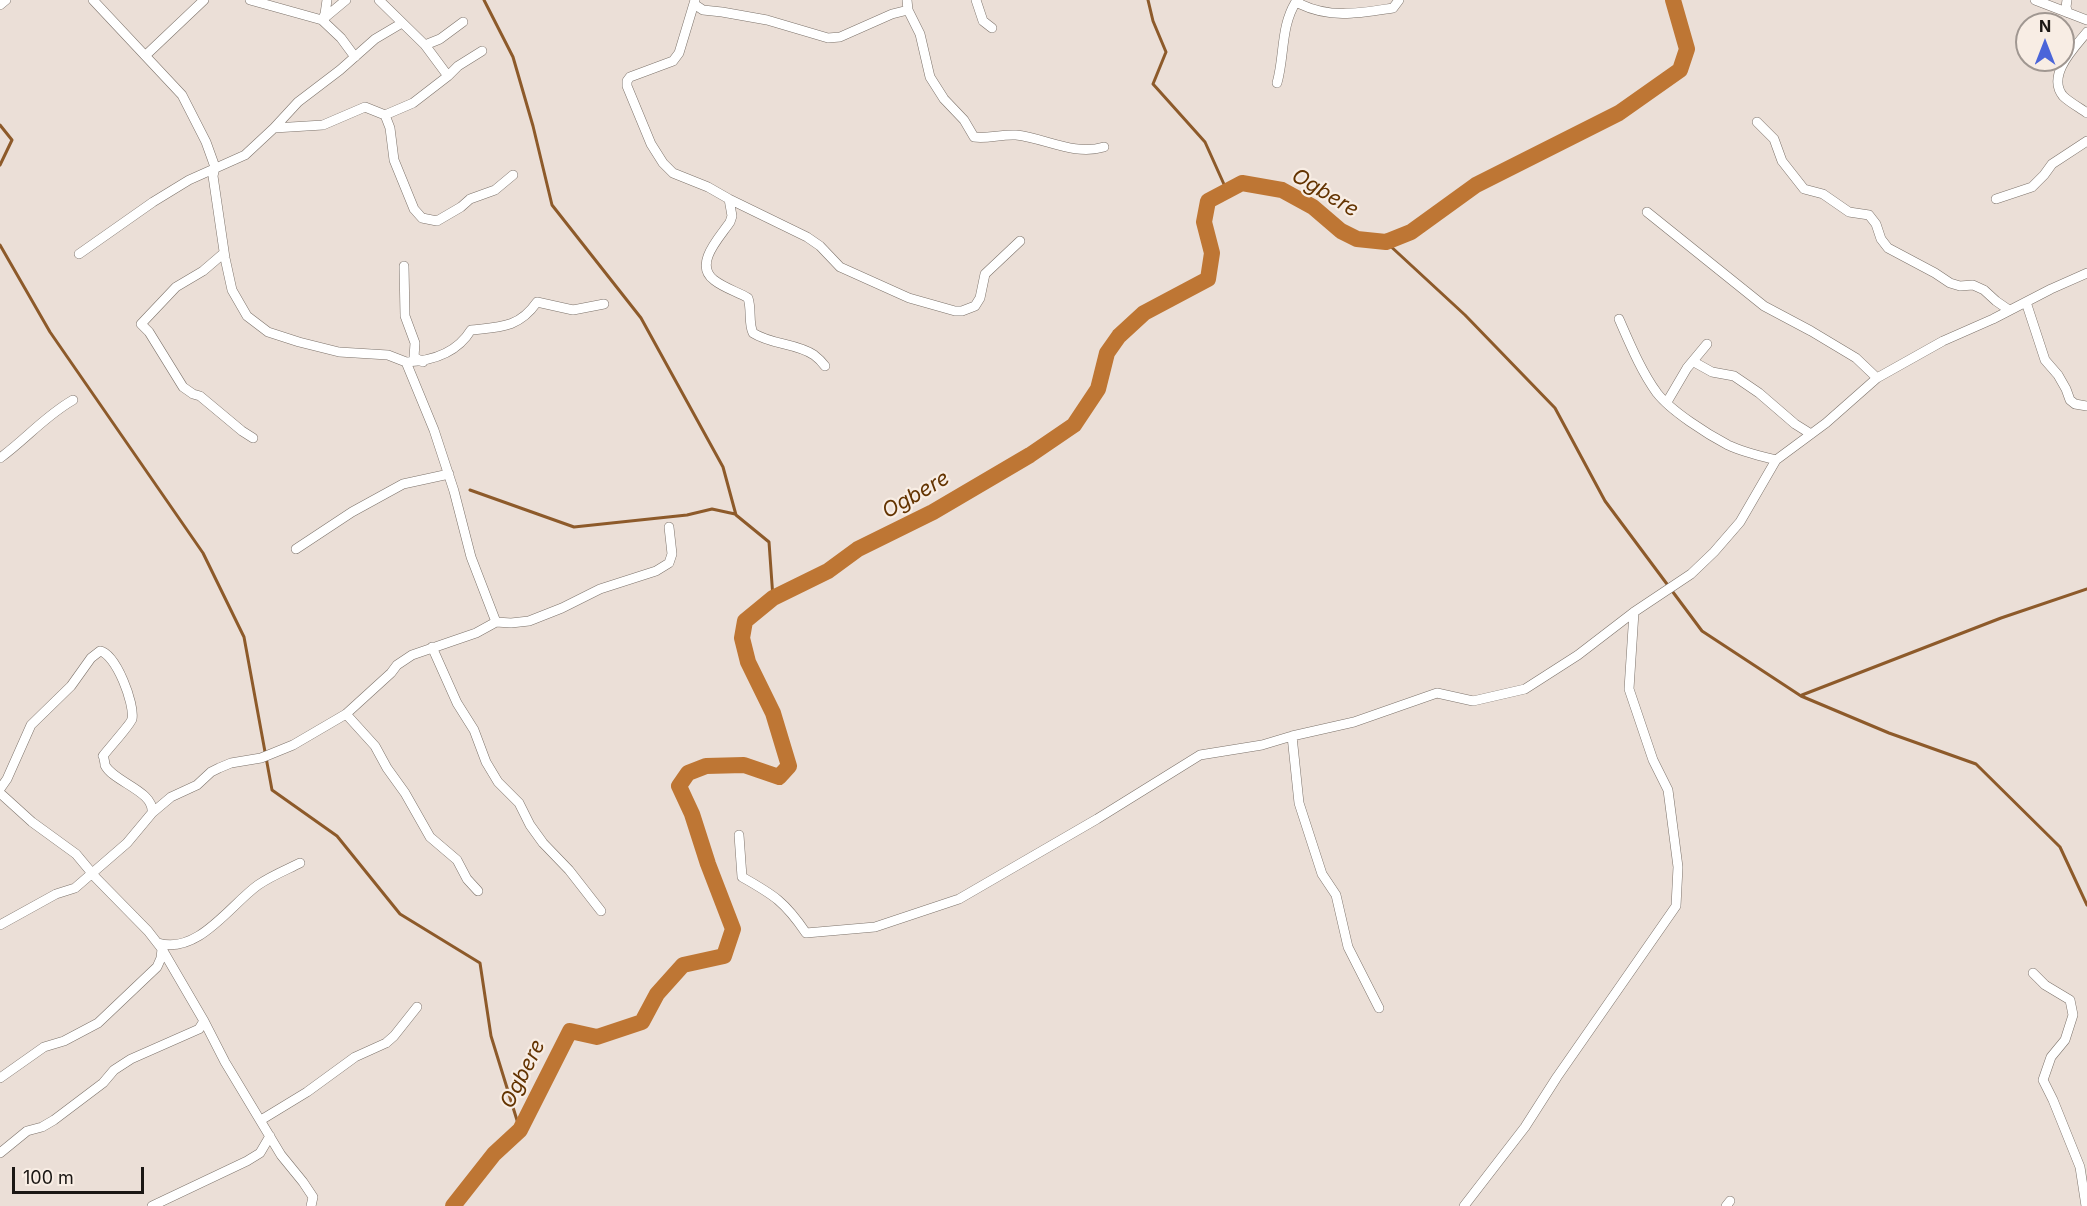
<!DOCTYPE html>
<html>
<head>
<meta charset="utf-8">
<style>
  body { margin:0 }
  #map { position:relative; width:2087px; height:1206px; overflow:hidden; background:#ebdfd7; font-family:Inter,sans-serif }
  canvas { display:block }
  .north { position:absolute; left:2015px; top:12px; width:60px; height:60px; box-sizing:border-box; background:#f8ede4; border:2px solid #a09791; border-radius:50%; rotate:0deg; font-size:16px; font-weight:700; line-height:24px; text-align:center; color:#1b1714 }
  .north::after { content:''; display:block; margin:auto; width:21px; height:27px; background:#4b65d9; clip-path:polygon(50% 0,100% 100%,50% 72%,0 100%) }
  .scale { position:absolute; left:12px; top:1167px; width:132px; height:27px; box-sizing:border-box; border:3px solid #1b1714; border-top:0; padding-left:8px; font-size:18px; line-height:21px; white-space:nowrap; color:#1b1714; -webkit-text-stroke:4px #f8ede4; paint-order:stroke }
</style>
</head>
<body>
<div id="map">
<canvas width="2087" height="1206"></canvas>
<div class="north">N</div>
<div class="scale">100 m</div>
</div>
<script>
const ctx = document.querySelector('canvas').getContext('2d');
ctx.lineJoin = 'round';
function strokePath(path, color, width, dash) { ctx.strokeStyle = color; ctx.lineWidth = width; ctx.lineCap = dash ? 'butt' : 'round'; ctx.setLineDash(dash || []); ctx.stroke(path); }
function label(font, color, halo, rows, align = 'center') {
  ctx.font = font + ' Inter,sans-serif'; ctx.lineWidth = 4.5; ctx.setLineDash([]); ctx.textBaseline = 'middle'; ctx.strokeStyle = halo; ctx.fillStyle = color; for (const [text, x, y, turn = 0] of rows) {
    ctx.save(); ctx.translate(x, y); ctx.rotate((+turn || 0) * Math.PI / 180); ctx.textAlign = isNaN(turn) ? turn : align; if (halo) ctx.strokeText(text, 0, 0); ctx.fillText(text, 0, 0); ctx.restore();
  }
}
const stream = new Path2D(`
  M484,0L513,57L533,126L552,205L641,318L723,467L736,515L769,542L773,598
  M1148,0L1153,21L1166,52L1153,84L1205,142L1227,191
  M0,125L12,140L0,165
  M1386,242L1465,315L1555,408L1605,501L1702,631L1801,696L1889,733L1976,764L2060,847L2087,905
  M0,245L50,332L203,553L244,637L272,790L337,836L400,914L480,963L491,1036L520,1130
  M470,490L574,527L687,515L712,509L735,514
  M1802,695L2001,618L2087,589`);
const river = new Path2D(`
  M453,1206L494,1154L520,1130L570,1031L597,1037L642,1022L657,994L683,965L724,956L733,929L708,864L692,814L679,786L688,773L706,766L744,765L779,777L789,766L773,713L748,662L742,638L745,621L773,598L828,571L858,549L933,512L1030,455L1074,425L1098,389L1107,353L1119,336L1144,313L1208,279L1212,253L1204,222L1208,201L1242,183L1282,190L1313,207L1341,231L1357,239L1386,242L1411,232L1476,185L1619,113L1680,70L1687,49L1673,0`);
const minor = new Path2D(`
  M93,0L182,95L206,142L215,167L213,176L225,258L232,290L247,316L268,332L299,342L339,352L388,355L406,362L434,430L454,491L471,557L496,622
  M250,0L322,20L341,38L355,57
  M379,0L425,45L440,39L463,22
  M695,0L679,53L673,61L630,77L627,81V86L651,144L663,163L673,173L708,187L729,199L732,216L730,222C720,237 693,264 714,280C724,288 738,292 748,298C752,310 748,322 753,333C772,345 796,343 814,355C818,358 822,362 825,366
  M907,0L908,10L920,34L930,77L944,99L964,120L974,137C988,139 1001,134 1016,135C1045,138 1074,156 1104,147
  M976,0L983,21L992,28
  M1298,0L1300,4C1331,19 1360,13 1393,8L1399,0
  M2035,0L2087,20
  M2067,0L2066,7L2068,13
  M694,4L703,10L722,12L767,20L828,38L840,37L892,14L908,10
  M0,5L6,0
  M322,20L346,0
  M322,20L325,14L327,0
  M2087,32C2075,47 2046,75 2063,96C2069,102 2080,108 2087,113
  M146,55L204,0
  M448,76L458,66L482,51
  M1277,83C1285,55 1280,26 1297,0
  M385,115L413,103L448,76L425,45
  M1757,122L1774,139L1782,161L1804,189L1823,194L1849,212L1869,215L1876,224L1881,239L1888,248L1935,273L1950,283L1960,286L1973,285L1984,290L1996,301L2009,310
  M274,128L323,125L365,107L385,115L390,128L394,160L414,209L422,218L437,221L461,207L470,199L495,190L513,175
  M729,199L807,237L820,246L840,267L909,298L955,311H962L975,306L980,298L985,274L1020,241
  M1996,199L2032,187L2044,175L2052,164L2087,141
  M1647,212L1764,306L1811,331L1856,358L1877,378
  M224,253L203,271L176,287L141,324L149,332L183,387L193,394L200,396L242,431L253,438
  M79,254L153,202L189,180L245,155L274,128L298,102L340,70L375,39L402,23
  M404,266L405,316L415,343L414,357L423,362
  M2026,302L2045,360L2058,375L2066,389L2070,400L2075,404L2087,406
  M1619,319C1630,344 1641,371 1657,393C1671,411 1707,434 1728,445C1743,452 1760,456 1776,460
  M406,362C431,361 457,353 471,330C500,327 519,328 537,302L573,310L604,304
  M1694,362L1712,372L1734,376L1759,393L1795,424L1811,434
  M1667,402L1687,368L1707,344
  M0,458C26,439 45,416 73,400
  M296,549L352,512L403,484L449,474
  M432,647L457,703L474,730L486,762L498,782L519,803L530,825L543,843L569,870L601,911
  M346,714L375,746L387,768L405,793L430,837L457,860L467,879L478,891
  M1292,736L1299,803L1322,874L1336,895L1348,947L1379,1008
  M0,789L7,779L31,725L71,686L91,658L100,651C116,654 135,704 132,719C131,724 108,749 103,756C104,757 105,764 105,765C113,782 155,791 152,813L127,843L75,888L56,894L0,925
  M0,793L32,822L76,854L96,878L148,931L162,949L204,1021L225,1062L281,1155L303,1182L313,1197L311,1206
  M152,813L171,797L197,785L211,772L219,768L231,763L261,758L293,745L346,714L391,673L397,665L412,655L476,633L496,622L511,623L529,621L562,608L600,589L656,571L669,563L672,554L669,527
  M739,835L742,877C774,895 785,902 806,933L875,927L959,899L1097,819L1200,755L1262,745L1292,736L1354,722L1437,693L1473,701L1525,689L1578,655L1634,612L1691,574L1714,552L1740,522L1776,460L1826,423L1877,378L1943,341L1993,319L2051,289L2087,273
  M158,943C198,955 230,905 258,885C271,876 286,870 300,863
  M2033,973L2045,985L2070,1000L2073,1015L2065,1040L2051,1057L2043,1080L2053,1100L2080,1167L2086,1206
  M0,1078L44,1047L64,1041L98,1023L157,967L161,958L162,949
  M261,1120L307,1092L355,1057L386,1043L394,1036L417,1007
  M0,1153L27,1131L42,1127L54,1120L103,1083L114,1070L131,1059L199,1029L204,1021
  M152,1206L247,1161L260,1153L270,1136
  M1464,1206L1525,1127L1557,1077L1676,906L1678,867L1668,790L1653,760L1629,689L1634,612
  M1726,1206L1730,1201`);
const waterNames = [
  ["Ogbere",1325,193,31],
  ["Ogbere",916,495,-30],
  ["Ogbere",523,1074,-63]
];
strokePath(stream, '#8d5a2a', 3);
strokePath(river, '#be7634', 16);
strokePath(minor, '#7c726a', 10);
strokePath(minor, '#fff', 9);
label('italic 21px', '#633300', '#f8ede4', waterNames);
</script>
</body>
</html>
